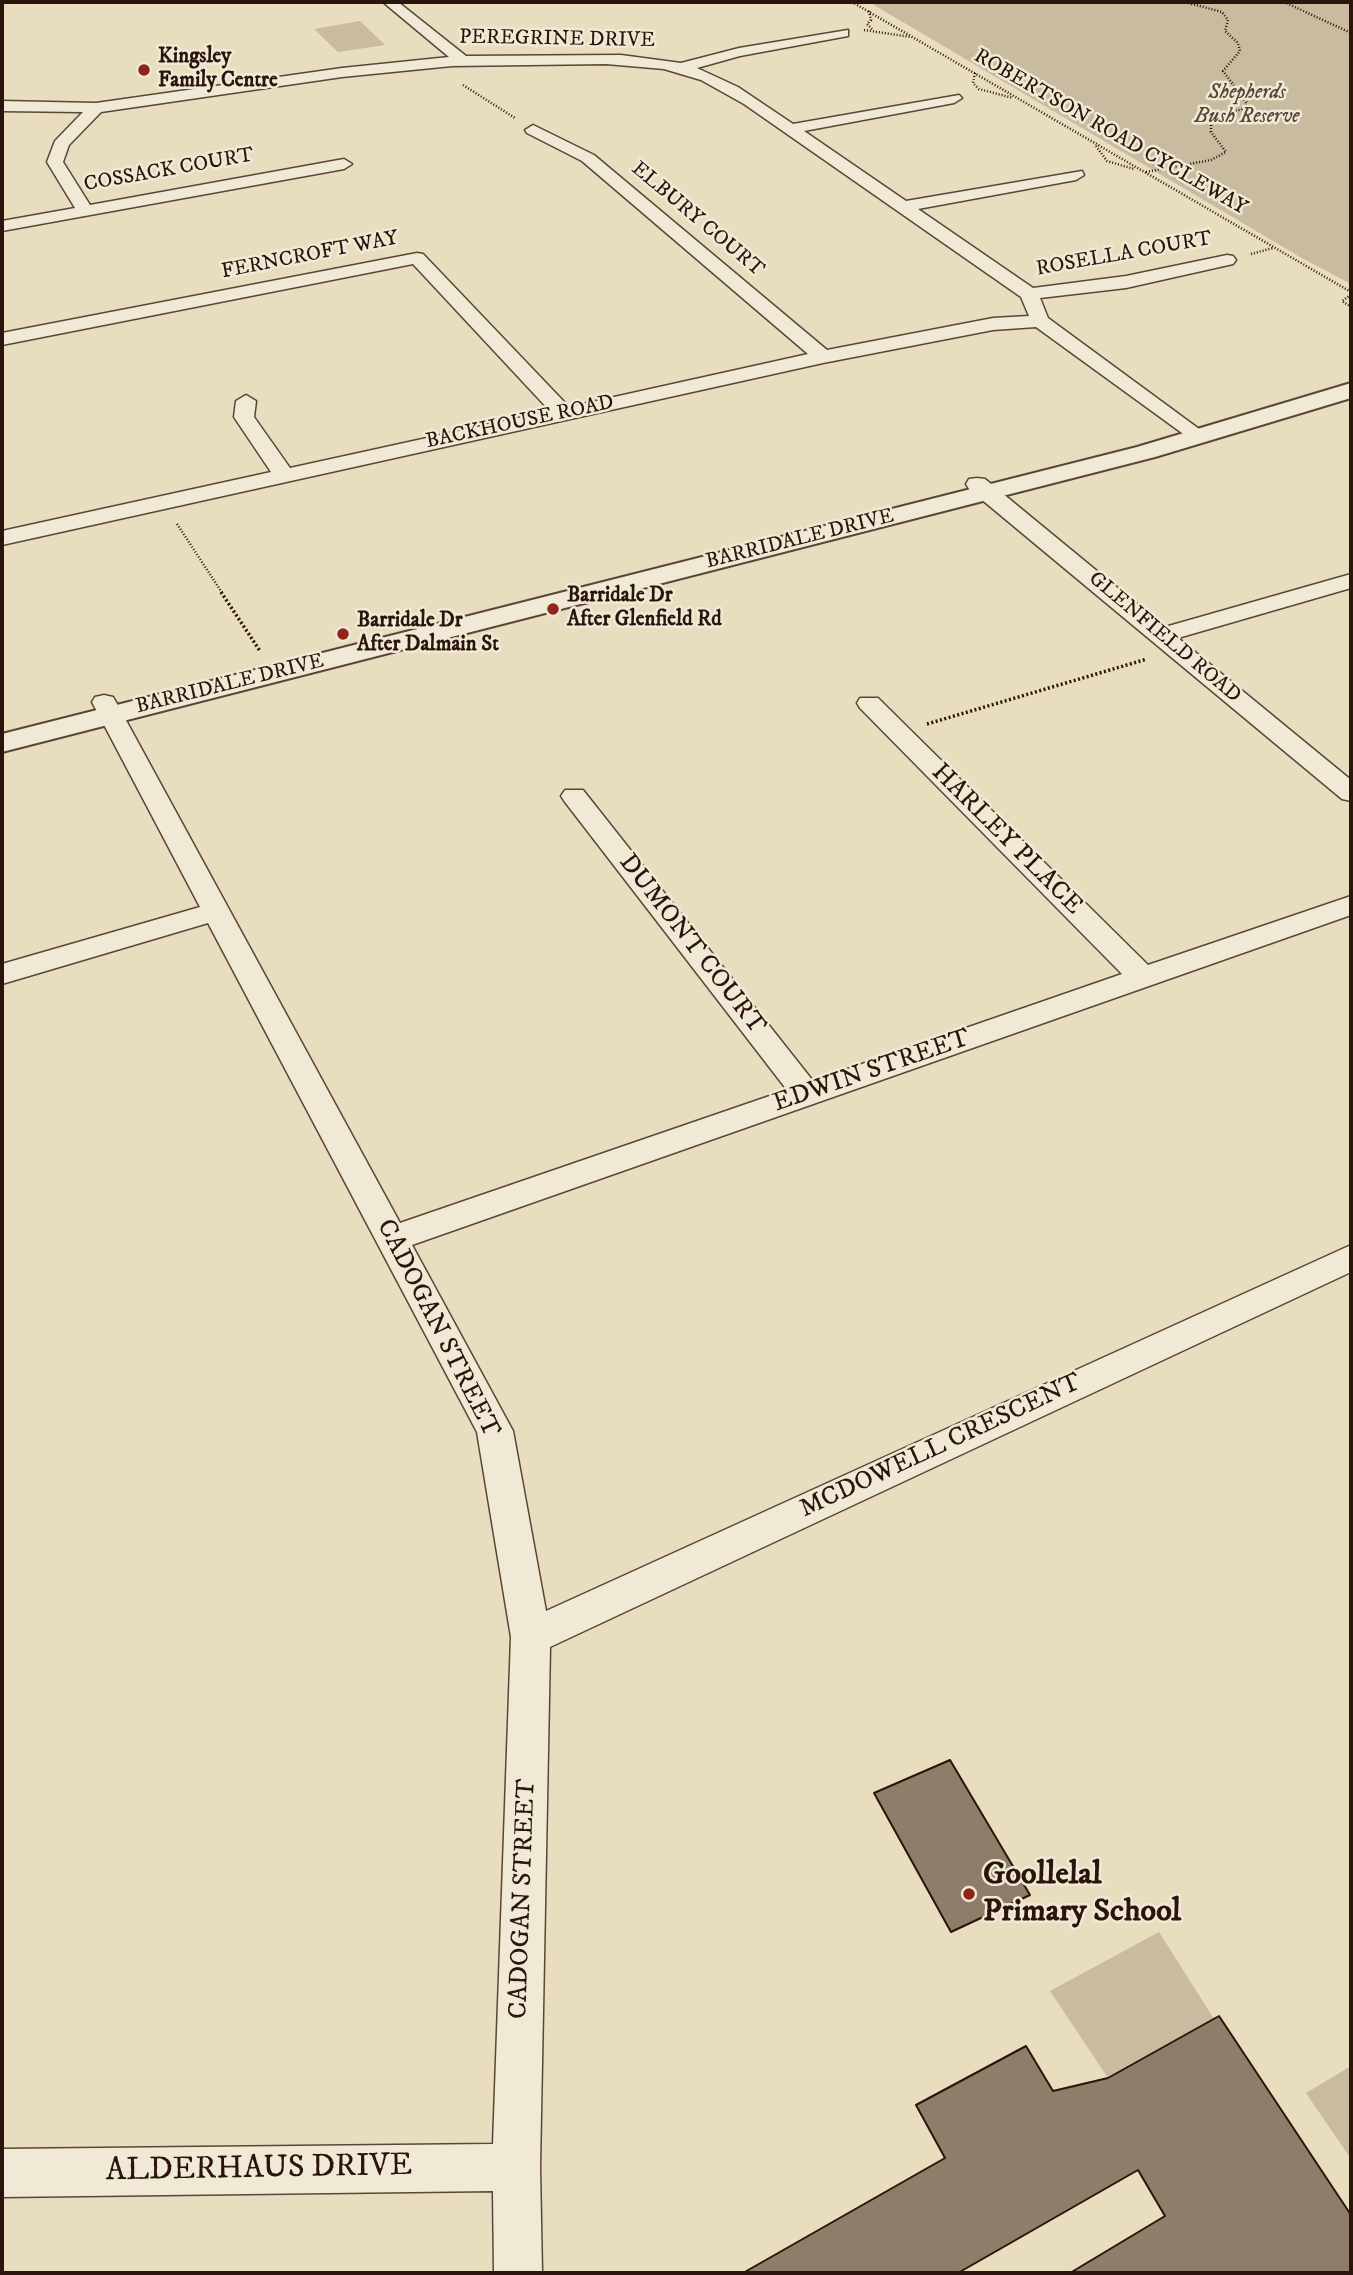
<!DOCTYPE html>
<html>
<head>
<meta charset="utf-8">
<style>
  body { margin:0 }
  #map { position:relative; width:1353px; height:2275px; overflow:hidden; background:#e8ddbf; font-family:"IM FELL DW Pica",serif }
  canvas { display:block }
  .frame { position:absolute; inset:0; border:4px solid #2a140b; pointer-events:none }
</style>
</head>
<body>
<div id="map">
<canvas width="1353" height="2275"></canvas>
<div class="frame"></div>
</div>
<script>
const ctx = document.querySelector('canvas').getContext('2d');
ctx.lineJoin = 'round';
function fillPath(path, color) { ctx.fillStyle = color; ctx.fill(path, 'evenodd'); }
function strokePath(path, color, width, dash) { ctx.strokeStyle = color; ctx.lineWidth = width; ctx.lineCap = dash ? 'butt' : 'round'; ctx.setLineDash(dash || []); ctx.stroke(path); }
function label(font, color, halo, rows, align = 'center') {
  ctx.font = font + ' "IM FELL DW Pica",serif'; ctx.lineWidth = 5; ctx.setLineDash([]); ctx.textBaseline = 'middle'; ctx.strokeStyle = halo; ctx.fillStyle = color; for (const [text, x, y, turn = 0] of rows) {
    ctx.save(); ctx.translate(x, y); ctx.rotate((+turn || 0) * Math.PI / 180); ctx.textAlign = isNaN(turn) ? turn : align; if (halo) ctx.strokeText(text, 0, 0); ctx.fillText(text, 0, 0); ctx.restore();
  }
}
const green = new Path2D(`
  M869,2H1351V284L1300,257Z
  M360,21L385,45L338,52L314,29Z
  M1159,1932L1214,2019L1108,2078L1050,1991Z
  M1351,2066V2159L1306,2093Z`);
const building = new Path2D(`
  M950,1760L1030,1895L951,1932L874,1793Z
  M1219,2016L1351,2215V2273H1070L1165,2216L1138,2170L958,2273H743L945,2158L916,2105L1026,2046L1053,2091L1108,2078Z`);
const pathFar1 = new Path2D(`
  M852,2L1351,292
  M1284,2L1351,33
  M869,11L871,20L867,24L872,29
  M864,30L911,37
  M975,73L973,83L979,89L1013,98
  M463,85L515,118
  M1096,146L1107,161L1134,169
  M1146,172L1211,160L1226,152L1211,132V119L1242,109L1247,103L1223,71L1240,51L1238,43L1225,31L1228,20L1222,12L1185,2
  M1251,254L1273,248
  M1351,295L1342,301L1351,307
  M177,524L223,594`);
const path = new Path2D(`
  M221,592L260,651
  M927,724L1147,659`);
const minor = new Path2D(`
  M383,2H398L466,56L621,55L681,63L739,48L848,30V36L740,56L697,68L738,87L793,124L959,95L962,98L954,103L804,131L906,201L1082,171L1084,175L1076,180L918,209L1033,288L1126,276L1227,255L1233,256L1236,260L1233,264L1126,288L1040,298L1048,318L1210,437L1207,441H1193L1036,327L993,330L823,363L2,545V531L271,472L234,417L236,401L246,395L256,401L254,417L290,468L550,411L413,264L2,345V333L417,253L423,254L569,407L808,354L582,161L527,133L525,130L533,125L594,155L827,350L993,318L1029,316L1021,297L744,104L701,80L664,69L606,64L452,66L342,77L101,112L69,145L63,162L90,205L344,159L352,164L344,169L2,231V221L75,208L47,162L55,141L83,112L2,111V101L96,103L342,68L449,57Z
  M977,478L985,479L1165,627L1351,574V588L1178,638L1351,780V801L1342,799L969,489L966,484L969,479Z
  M104,695L113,697L116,702L400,1223L787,1090L565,802L561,796L565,790H583L813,1081L1122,974L860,708L857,703L860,698H878L1148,965L1351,896V915L412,1245L513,1431L546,1611L1351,1245V1272L550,1647L540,2167L542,2273H494L493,2191L2,2197V2149L493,2144L511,1637L477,1432L208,923L2,984V964L200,907L92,702L95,697Z`);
const tertiary = new Path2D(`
  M1351,383V398L1155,457L2,752V734L1137,447Z`);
const markers = [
  [144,70,7,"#8f2418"],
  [553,609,7,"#8f2418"],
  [343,634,7,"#8f2418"],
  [969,1894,7,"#8f2418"]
];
const farStreetnames = [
  ["PEREGRINE DRIVE",557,40,1],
  ["ROBERTSON ROAD CYCLEWAY",1110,133,30],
  ["COSSACK COURT",169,171,-10],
  ["ELBURY COURT",697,220,40],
  ["ROSELLA COURT",1124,255,-10],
  ["FERNCROFT WAY",310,256,-11],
  ["BACKHOUSE ROAD",520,423,-12],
  ["BARRIDALE DRIVE",800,540,-14],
  ["GLENFIELD ROAD",1164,638,40],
  ["BARRIDALE DRIVE",230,685,-14]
];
const farPoinames = [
  ["Kingsley",158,58],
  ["Family Centre",158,82],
  ["Barridale Dr",567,597],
  ["After Glenfield Rd",567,621],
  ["Barridale Dr",357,622],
  ["After Dalmain St",357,646]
];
const farParknames = [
  ["Shepherds",1247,94],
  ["Bush Reserve",1247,118]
];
const streetNames = [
  ["HARLEY PLACE",1006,840,45],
  ["DUMONT COURT",691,945,52],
  ["EDWIN STREET",872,1072,-19],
  ["CADOGAN STREET",437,1329,63],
  ["MCDOWELL CRESCENT",941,1447,-25],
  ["CADOGAN STREET",524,1899,-88]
];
const nearPoinames = [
  ["Goollelal",983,1876],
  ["Primary School",983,1913]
];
const nearStreetnames = [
  ["ALDERHAUS DRIVE",259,2170,-1]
];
fillPath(green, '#c8bba0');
fillPath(building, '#8d7d69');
strokePath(building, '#2a140b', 2);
strokePath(minor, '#5a4638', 3);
strokePath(tertiary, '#5a4638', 4);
strokePath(pathFar1, '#2a140b', 2.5, [1, 2]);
strokePath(path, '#2a140b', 3.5, [2, 2.5]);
fillPath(minor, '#f0e9d5');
fillPath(tertiary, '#f0e9d5');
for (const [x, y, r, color] of markers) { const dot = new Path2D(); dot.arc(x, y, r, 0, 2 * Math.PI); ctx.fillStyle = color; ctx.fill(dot); strokePath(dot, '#f0e9d5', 2.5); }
label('21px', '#2a140b', '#f0e9d5', farStreetnames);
label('bold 21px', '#2a140b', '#f0e9d5', farPoinames, 'left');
label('italic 21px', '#594638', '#f0e9d5', farParknames);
label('26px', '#2a140b', '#f0e9d5', streetNames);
label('bold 32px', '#2a140b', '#f0e9d5', nearPoinames, 'left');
label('32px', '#2a140b', '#f0e9d5', nearStreetnames);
</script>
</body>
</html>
